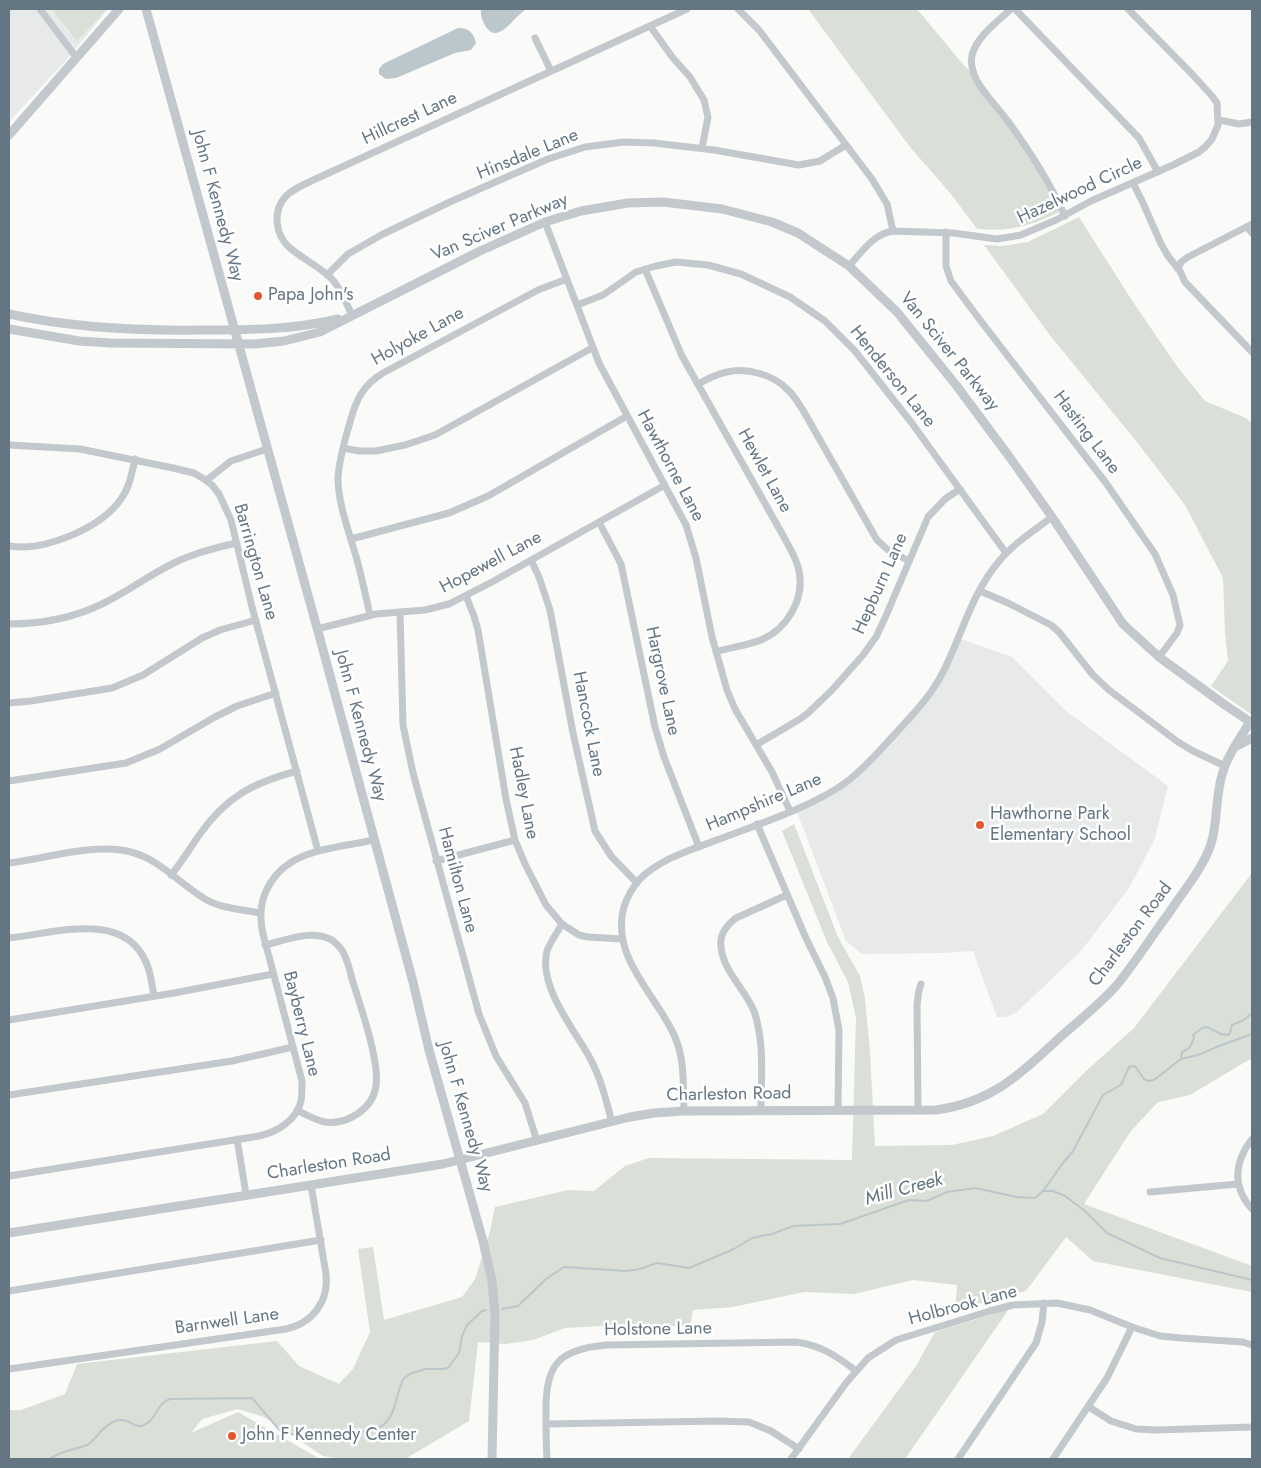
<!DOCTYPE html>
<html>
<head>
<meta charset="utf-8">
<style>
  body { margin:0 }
  #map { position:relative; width:1261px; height:1468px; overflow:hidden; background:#fafaf8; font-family:Jost,sans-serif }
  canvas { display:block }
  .frame { position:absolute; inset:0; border:10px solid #657683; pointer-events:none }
</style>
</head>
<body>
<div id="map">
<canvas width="1261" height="1468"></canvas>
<div class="frame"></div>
</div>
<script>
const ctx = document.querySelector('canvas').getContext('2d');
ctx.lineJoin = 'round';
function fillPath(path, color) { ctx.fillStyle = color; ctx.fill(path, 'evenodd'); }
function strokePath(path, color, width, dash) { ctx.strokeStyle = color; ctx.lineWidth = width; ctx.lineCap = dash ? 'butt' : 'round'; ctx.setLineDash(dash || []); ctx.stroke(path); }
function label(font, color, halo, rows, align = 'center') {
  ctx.font = font + ' Jost,sans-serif'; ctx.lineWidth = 5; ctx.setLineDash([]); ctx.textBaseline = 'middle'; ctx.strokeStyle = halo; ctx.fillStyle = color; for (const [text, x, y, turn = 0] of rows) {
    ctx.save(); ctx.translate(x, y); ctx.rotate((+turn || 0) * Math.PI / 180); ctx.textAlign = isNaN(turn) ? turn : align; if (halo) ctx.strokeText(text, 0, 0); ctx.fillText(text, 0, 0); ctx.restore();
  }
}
const built = new Path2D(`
  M9,9H108L67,59L9,122Z
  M958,638L1012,657L1066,711L1168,786L1154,841L1129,888L1081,951L1017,1012L1006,1017H997L973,951L944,953L862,954L846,941L796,809L844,783L923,702Z`);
const green = new Path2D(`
  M52,9H107L77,41Z
  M808,9H917L961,62L978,80L1030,152L1061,211C1031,226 1011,232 977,229L951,194L910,147Z
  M1079,217L1131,299L1176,365L1205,401L1246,418L1252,423V715L1211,686L1228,661L1225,633L1223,578L1185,505L1140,446L1049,334L984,245L1003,246L1028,242Z
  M794,824L838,937L860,976L865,999L870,1052L875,1146L952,1145L993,1136L1043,1114L1085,1072L1134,1028L1252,873V1058L1190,1095L1158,1102L1131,1131L1084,1204L1252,1266V1292L1093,1261L1066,1237L1026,1291L955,1310L957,1285L913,1280L854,1294L804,1292L733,1307L693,1310L690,1327L637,1324L565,1328L533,1340L505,1344L478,1342L469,1421L405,1459H342L323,1456L264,1417L238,1409L202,1419L191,1433L238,1412L320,1459H9V1410H21L65,1394L77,1364L277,1341L299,1366L339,1384L353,1369L370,1332L358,1249L373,1247L384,1320L462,1297L475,1279L489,1235L495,1207L568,1190L594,1191L625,1166L649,1158L852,1160L856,1018L848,982L827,942L782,831Z
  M1009,1309L905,1459H848L916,1366L935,1332Z`);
const water = new Path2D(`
  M481,9H527C515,14 499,46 486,27C483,22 480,15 481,9Z
  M458,28C468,27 474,33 476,43L471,50L455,53L396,78L386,79L379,74V69L383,64Z`);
const stream = new Path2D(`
  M1181,1059L1182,1052C1192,1047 1190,1047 1194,1038L1193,1035L1202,1028L1207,1027L1221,1034L1228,1035L1230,1033L1232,1025L1244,1020L1252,1013
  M1043,1191H1053L1065,1196L1085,1211L1107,1233L1160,1258L1252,1280
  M502,1309L518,1306L546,1279L564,1267L627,1271L640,1269L657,1263L689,1268L734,1249L752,1238L772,1234L793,1226L840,1224L909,1200L927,1201L947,1192L975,1188L1017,1197L1035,1198L1043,1191L1063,1163L1073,1151L1103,1095L1121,1085L1129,1067L1135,1066L1144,1079L1149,1081L1154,1080L1181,1059L1198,1055L1219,1046L1252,1034
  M49,1459C56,1455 65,1451 74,1449C78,1447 85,1447 89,1444C99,1436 101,1427 115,1421C129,1416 134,1430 144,1425C158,1419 155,1404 170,1399L252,1398L282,1433L302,1435L320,1442L380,1427C397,1418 395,1393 404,1378L410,1374L425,1369H442L448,1368L459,1353L462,1336L467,1325L482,1311L486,1310`);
const minor = new Path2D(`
  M40,9L76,57
  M738,9L759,30L872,179L887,204L893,231
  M1011,9C998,21 977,36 972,55C970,64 973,73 977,81C986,96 999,109 1010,124C1031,153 1050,183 1065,216
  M1015,9L1139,138L1158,172
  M650,26L673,58L690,77L704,100L708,117L702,148
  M535,38L551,71
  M1219,120L1239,124L1252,122
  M1133,183L1143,203L1161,244L1168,256L1180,271L1185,282L1252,352
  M545,222L599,363L686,525L696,558L712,637L727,690L735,709L772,772L790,811
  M1247,227L1252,233
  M946,232V266L951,281L980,320L1106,483L1155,554L1173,595L1180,625L1177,633L1159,657
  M849,266C862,252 873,234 893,231L953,233L997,239L1021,235L1056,220L1091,201L1173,165L1199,152L1206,146L1212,139L1218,125L1217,103L1212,96L1191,73L1128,9
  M645,269L682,356L785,539C790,549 797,559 799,571C805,599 787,629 761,640C746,646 731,647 716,652
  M1178,269L1181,262L1188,257L1252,224
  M327,275L348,254L383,234L452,201L548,159L585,147L624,142L654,143L714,150L799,165L820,161L846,145
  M577,305L603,295L636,272L656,266L676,262L708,265L741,274L790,297L825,321L855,351L911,422L1006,553
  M352,315C346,303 341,288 331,278C318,266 303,259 290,248C275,235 272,211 286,196C292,190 301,186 309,182L687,9
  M698,384C707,379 717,374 727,372C747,367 774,375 788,390C795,396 799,405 804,412L877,540L888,550L909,561
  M9,445L80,449L173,468L194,473L204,479L212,485L219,494L231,520L252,607L318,851
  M343,448L359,451H376L405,445L435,435L592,348
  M207,480L231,461L267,449
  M599,522L621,564L655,727L664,757L699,847
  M351,539L449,513L488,496L627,416
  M9,546C44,552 101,528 121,499C129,488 132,473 135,459
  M531,560L539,577L550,610L573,733L595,831L611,856L637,883
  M980,591L1008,603L1051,625L1059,632L1093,675L1109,690L1178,742L1193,751L1225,766
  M466,596L474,616L478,630L506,799L515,840L525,864L546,905L562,924L579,935L588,937L622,939
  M400,612L403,725L413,773L479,1014L496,1056L525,1103L537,1141
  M370,615C366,597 362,578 357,560C350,534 338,505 338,478C339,459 345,440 350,422C356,400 363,385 383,373L538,290L567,279
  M9,624C40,624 73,618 102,604C127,592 149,575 174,563C194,553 215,548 236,543
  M317,629L376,614L425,610L449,604L492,582L665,485
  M9,703L31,701L112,688L143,675L202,638L220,630L256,620
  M756,745L800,719L808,713L832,690L863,655L876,637L885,618L928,517L945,499L960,489
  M9,781L126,763L160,749L213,718L237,706L276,693
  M757,824L805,936L825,977L833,998L839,1030L838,1110
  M436,861L515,840
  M9,863C44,859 97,842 131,852C159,859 180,884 205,899C222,909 242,909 260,913
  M171,875C182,862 190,848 200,834C227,796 253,783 297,771
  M562,924C557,933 550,942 547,951C538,987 575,1030 591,1060C601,1079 606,1100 612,1122
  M9,938C52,934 123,909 146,962C151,973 152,985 154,996
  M265,945C286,940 312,929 332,940C337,944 342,948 344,954C348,962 350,971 352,979C360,1005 380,1061 376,1086C373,1109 347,1125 325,1122C315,1120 306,1115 297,1110
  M9,1020L174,993L273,974
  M9,1095L232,1061L293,1047
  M918,1110L917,1005L919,990L921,984
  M684,1111C683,1086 685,1060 675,1037C657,995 610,958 624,907C627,897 633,887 640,879C662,857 697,848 725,837C762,823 813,806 845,783C864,769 879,751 895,734C913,714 931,696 943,672C961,637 971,596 996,565C1011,545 1032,532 1052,517
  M761,1111C761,1078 765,1043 754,1011C745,989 723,971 721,947C719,935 727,925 736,918L787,895
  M237,1139L246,1194
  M1252,1139C1234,1162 1232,1187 1252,1209
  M9,1176L259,1136C277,1132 297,1120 301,1101C302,1095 302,1087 302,1081L263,934C259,915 260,899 271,882C293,848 338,848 374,840
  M1150,1192L1238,1184
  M9,1291L321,1240
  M9,1369L286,1329C313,1323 329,1301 326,1274L311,1185
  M1089,1407L1111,1421L1136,1429L1156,1430L1252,1427
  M546,1424L718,1421L749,1422L771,1431L799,1449
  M547,1459C546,1443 546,1428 546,1412C545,1364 559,1349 607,1345L796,1342C820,1345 837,1356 856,1371
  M791,1459L846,1383L868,1358L896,1340L990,1311L1013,1305L1057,1303L1090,1310L1132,1327L1160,1336L1181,1338L1243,1342L1252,1345
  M958,1459L1036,1343L1042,1322L1044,1303
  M1053,1459L1107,1378L1132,1327`);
const tertiary = new Path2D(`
  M146,9L319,635L413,982L429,1050L483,1241L492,1281L495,1314L492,1459
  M9,135L119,9
  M9,314C73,328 136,331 202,330C249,330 291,330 338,319
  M9,329L79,341L111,343L255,344L284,341L320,332L480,251L545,222L581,211L628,203L663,202L722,209L772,222L798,233L849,266L897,312L956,385L1011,459L1052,517L1123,624L1159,657L1225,705L1252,723
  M1237,746L1252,738
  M9,1233L443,1164L630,1117L654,1113L684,1111L936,1110C989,1103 1019,1076 1057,1040C1077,1022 1098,1006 1116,986C1135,963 1151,937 1169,913C1181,894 1197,876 1206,856C1219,831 1214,802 1222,775C1227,756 1240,738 1250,722`);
const markers = [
  [258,296,5,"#e4572e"],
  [980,825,5,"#e4572e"],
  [232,1436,5,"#e4572e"]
];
const streetNames = [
  ["Hillcrest Lane",410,119,-25],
  ["Hinsdale Lane",528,155,-22],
  ["Hazelwood Circle",1080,191,-25],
  ["John F Kennedy Way",217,206,75],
  ["Van Sciver Parkway",500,228,-23],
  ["Holyoke Lane",418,337,-29],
  ["Van Sciver Parkway",949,352,51],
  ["Henderson Lane",892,377,51],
  ["Hasting Lane",1086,433,53],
  ["Hawthorne Lane",670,466,62],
  ["Hewlet Lane",764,471,61],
  ["Barrington Lane",255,562,74],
  ["Hopewell Lane",491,563,-28],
  ["Hepburn Lane",881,584,-66],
  ["Hargrove Lane",662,681,78],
  ["Hancock Lane",588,724,79],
  ["John F Kennedy Way",360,726,75],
  ["Hadley Lane",523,793,79],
  ["Hampshire Lane",764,803,-23],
  ["Hamilton Lane",457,880,75],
  ["Charleston Road",1131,935,-53],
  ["Bayberry Lane",301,1024,76],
  ["Charleston Road",729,1095,-1],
  ["John F Kennedy Way",465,1117,74],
  ["Charleston Road",329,1165,-9],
  ["Holbrook Lane",963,1306,-15],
  ["Barnwell Lane",227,1322,-8],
  ["Holstone Lane",658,1330,-1]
];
const poiNames = [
  ["Papa John's",268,296],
  ["Hawthorne Park",990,815],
  ["Elementary School",990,836],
  ["John F Kennedy Center",242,1436]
];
const waterNames = [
  ["Mill Creek",904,1190,-15]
];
fillPath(built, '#e8e9e9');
fillPath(green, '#dadfd7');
fillPath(water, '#bbc7cb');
strokePath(stream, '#bbc7cb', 2);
strokePath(minor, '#c3c8cc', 7);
strokePath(tertiary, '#c3c8cc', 9);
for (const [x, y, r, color] of markers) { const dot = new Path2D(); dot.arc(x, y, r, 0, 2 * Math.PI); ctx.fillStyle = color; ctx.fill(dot); strokePath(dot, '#fff', 2); }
label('18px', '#657683', '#fff', streetNames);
label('18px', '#657683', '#fff', poiNames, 'left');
label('italic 19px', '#60757c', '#fff', waterNames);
</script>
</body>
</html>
